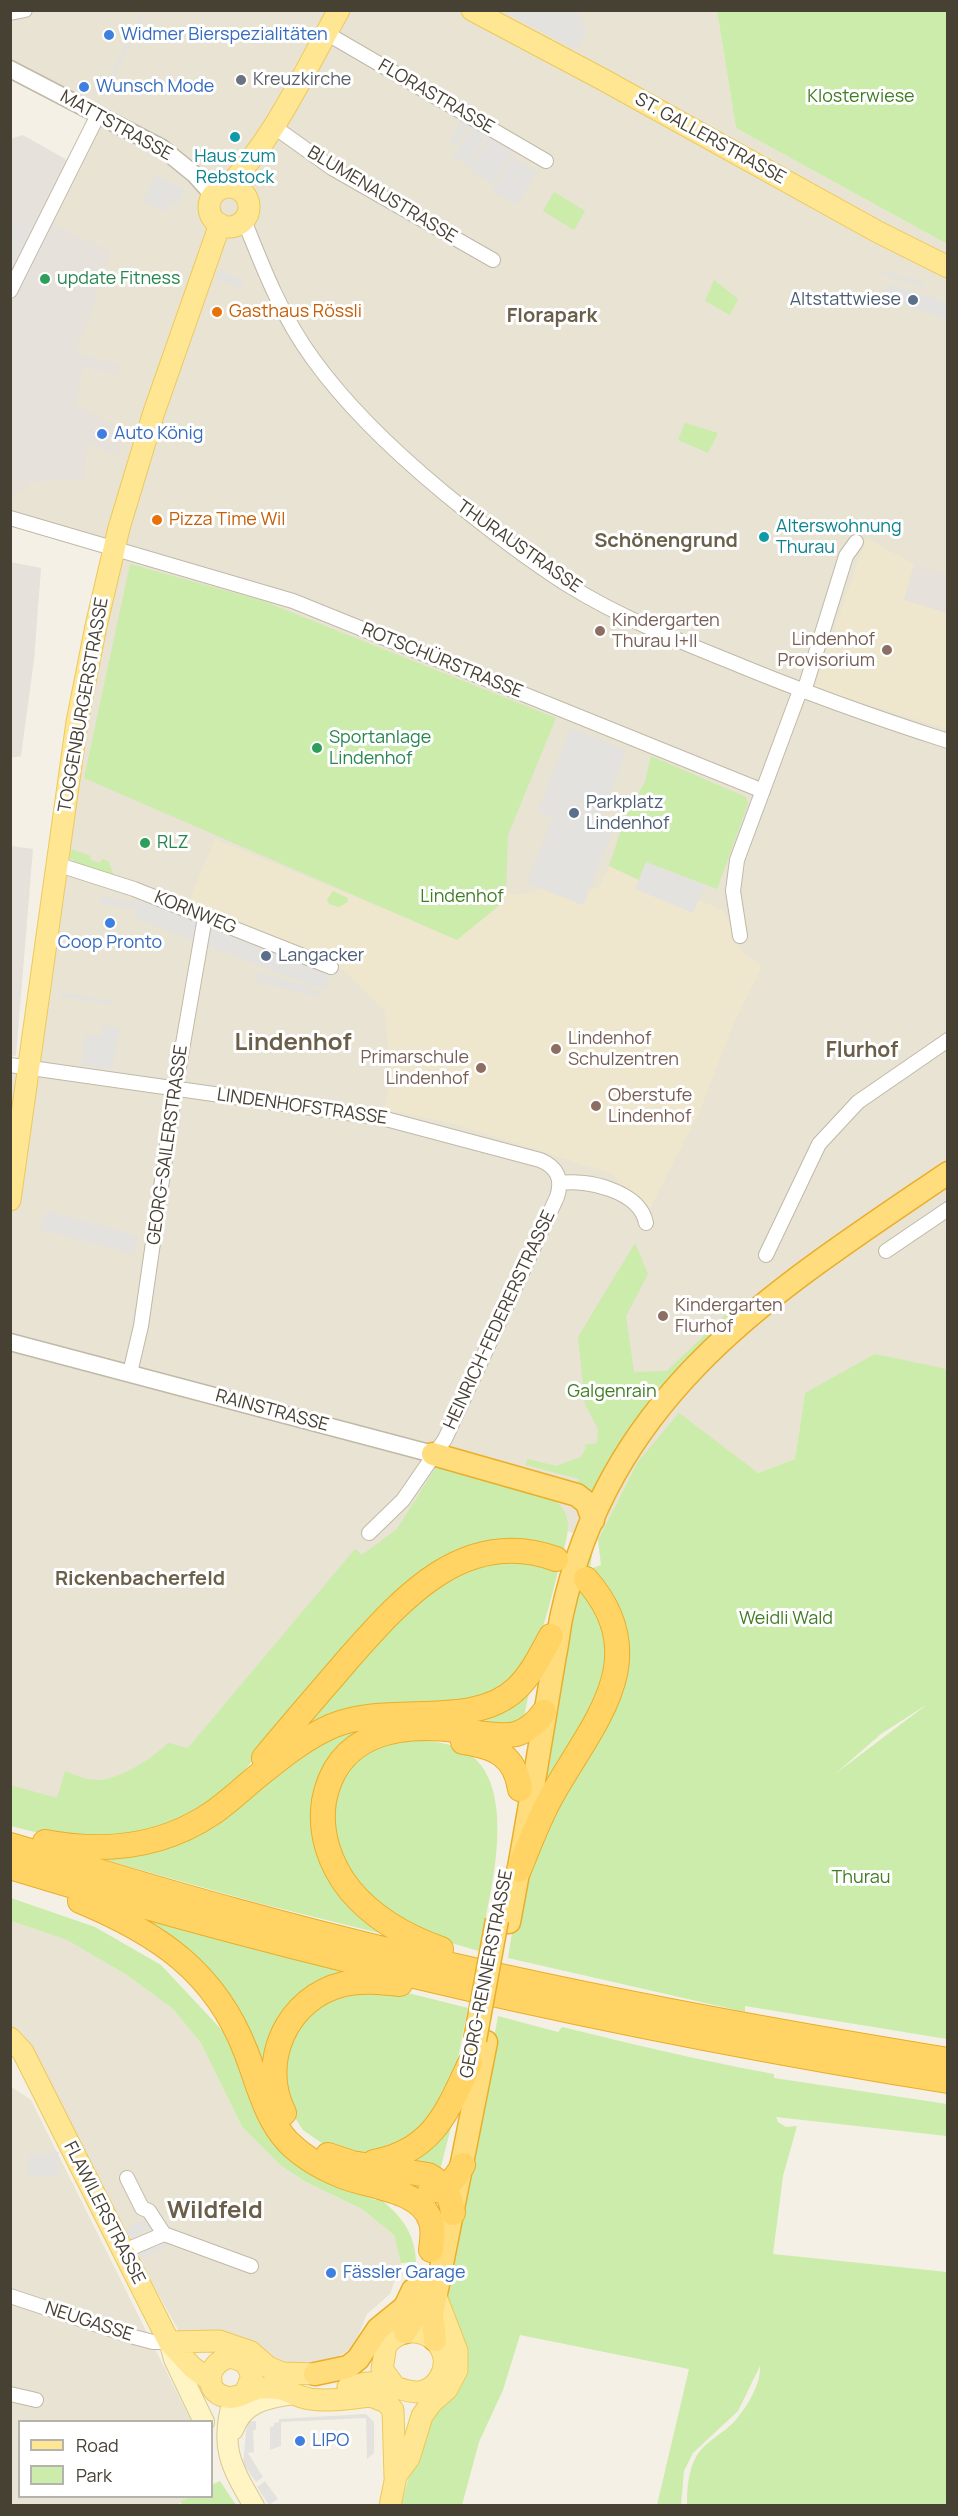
<!DOCTYPE html>
<html>
<head>
<meta charset="utf-8">
<style>
  body { margin:0 }
  #map { position:relative; width:958px; height:2516px; overflow:hidden; background:#f4f0e5; font-family:Manrope,sans-serif }
  canvas { display:block }
  .frame { position:absolute; inset:0; border:12px solid #474134; pointer-events:none }
  .legend { position:absolute; left:18px; top:2420px; width:195px; height:78px; box-sizing:border-box; background:#fff; border:2px solid #b5b3ae; margin:0; padding:8px 10px; list-style:none; font-size:18px; color:#474134 }
  .legend li { display:flex; align-items:center; gap:12px; height:30px }
  .legend b { width:30px; border:2px solid #b5b3ae }
</style>
</head>
<body>
<div id="map">
<canvas width="958" height="2516"></canvas>
<div class="frame"></div>
<ul class="legend">
<li><b style="height:8px;background:#ffe693"></b>Road</li>
<li><b style="height:16px;background:#cbecaa"></b>Park</li>
</ul>
</div>
<script>
const ctx = document.querySelector('canvas').getContext('2d');
ctx.lineJoin = 'round';
function fillPath(path, color) { ctx.fillStyle = color; ctx.fill(path, 'evenodd'); }
function strokePath(path, color, width, dash) { ctx.strokeStyle = color; ctx.lineWidth = width; ctx.lineCap = dash ? 'butt' : 'round'; ctx.setLineDash(dash || []); ctx.stroke(path); }
function label(font, color, halo, rows, align = 'center') {
  ctx.font = font + ' Manrope,sans-serif'; ctx.lineWidth = 6; ctx.setLineDash([]); ctx.textBaseline = 'middle'; ctx.strokeStyle = halo; ctx.fillStyle = color; for (const [text, x, y, turn = 0] of rows) {
    ctx.save(); ctx.translate(x, y); ctx.rotate((+turn || 0) * Math.PI / 180); ctx.textAlign = isNaN(turn) ? turn : align; if (halo) ctx.strokeText(text, 0, 0); ctx.fillText(text, 0, 0); ctx.restore();
  }
}
const residential = new Path2D(`
  M11,11H717L736,128L947,244V1369L938,1367L805,1393L795,1459L758,1473L637,1463L598,1540L525,1519L217,1764L10,1814L11,1065L28,1068L114,549L11,518L10,291L97,115L11,67Z
  M10,1921L67,1940L127,1975L173,2009L201,2043L242,2127L280,2165L306,2182L362,2209L394,2235L401,2263L390,2294L367,2314L354,2346L328,2364L288,2369L180,2333L11,2030Z
  M10,2086L31,2100L191,2421L20,2422V2496L190,2497L179,2502V2505H11Z`);
const industrial = new Path2D(`
  M23,135L74,164L46,221L111,251L76,354L121,364L117,375L83,367L76,404L125,432L117,456L88,443L83,479L31,482L11,498L10,139Z
  M11,562L41,568L34,660L21,756L11,758Z
  M914,564L947,574V613L904,600Z
  M11,846L33,849L16,1056L10,1055Z`);
const education = new Path2D(`
  M866,538L914,564L904,600L947,613V729L814,688Z
  M215,839L404,917L501,904L506,892L516,895L542,889L583,905L589,891L600,886L609,866L643,877L723,910L743,953L762,966L734,1022L702,1106L649,1211L624,1191L613,1174L455,1124L384,1109L391,1077L385,1011L344,971L187,905Z`);
const green = new Path2D(`
  M717,11H947V244L736,128Z
  M554,192L585,211L574,230L543,211Z
  M714,280L738,299L730,315L705,301Z
  M685,423L718,433L708,453L678,440Z
  M130,564L263,601L556,718L508,835L506,892L501,904L457,940L84,778Z
  M651,756L746,797L748,804L717,889L646,862L639,880L609,866L626,816L645,782Z
  M71,849L91,856L90,860L100,863L102,859L108,861L113,873L110,878L73,866L74,860L70,859Z
  M333,891L348,898V902L339,907L329,904L327,899Z
  M635,1243L648,1274L626,1316L634,1372L667,1371L736,1305L745,1308L594,1498L576,1489L579,1479L526,1465L527,1459L556,1466L581,1457L586,1448L584,1445L597,1443L598,1429L585,1404L578,1337Z
  M875,1354L947,1369V2039L745,2006V2012L508,1958L514,1920L543,1829L622,1679L599,1600L612,1671L532,1826L561,1653L594,1542L590,1569L601,1565L598,1540L637,1463L679,1413L758,1473L795,1459L805,1393ZM926,1705L925,1706L835,1774L881,1734Z
  M438,1464L545,1493C578,1514 568,1532 560,1564C543,1626 534,1701 455,1706C424,1708 394,1706 363,1710C331,1716 309,1735 280,1748C289,1728 310,1711 323,1695C372,1634 464,1516 555,1562L557,1551C504,1523 438,1559 398,1593C373,1613 353,1640 333,1664C299,1705 265,1747 230,1787C165,1850 92,1848 11,1826L10,1785L57,1798L65,1771C74,1775 87,1780 97,1780C117,1781 155,1757 168,1743L188,1748L355,1549L362,1555L397,1529Z
  M530,1688L523,1722L360,1735L317,1821L387,1935L262,1904L84,1854L139,1851L321,1737Z
  M404,1737C421,1741 443,1741 459,1748C525,1777 488,1900 479,1951L437,1939L403,1924L360,1890L332,1842L338,1778L354,1757Z
  M11,1898L95,1927L161,1965L233,2042L321,2179L375,2200L380,2199C402,2216 415,2234 416,2262L401,2263L394,2235L362,2209L306,2182L280,2165L242,2127L201,2043L173,2009L127,1975L67,1940L11,1921Z
  M145,1919L355,1974C348,1982 335,1981 326,1985C311,1992 297,2003 286,2016C273,2033 268,2056 270,2077C276,2164 354,2167 421,2176L432,2181L433,2188C412,2189 391,2180 371,2174C344,2166 317,2163 296,2142C269,2116 262,2077 249,2043C230,1993 190,1952 144,1926Z
  M400,1991L468,2008L456,2068L424,2132L373,2156L333,2151L303,2130L291,2112L284,2051L297,2023L340,1992Z
  M498,2016L558,2032L562,2027C632,2044 702,2061 774,2074V2078L947,2104V2136L776,2117L778,2122L786,2127L797,2126L783,2176L773,2254L947,2272V2505H687C687,2489 688,2470 697,2455C706,2441 724,2433 735,2421C747,2407 761,2384 760,2366L738,2411L693,2453L684,2471L681,2505H657L689,2369L520,2335L503,2390L479,2442L462,2505L401,2506L450,2322L448,2285Z
  M454,2116L439,2174L402,2161Z
  M220,2481L236,2505H184L179,2502L190,2497L212,2496V2485Z`);
const parking = new Path2D(`
  M143,10L147,11L104,96L101,94Z
  M503,11H580L586,34L576,49Z
  M462,120L469,124L456,146L449,142Z
  M473,125L487,134L468,166L453,157Z
  M490,135L514,150L494,184L469,169Z
  M513,157L537,172L516,205L492,191Z
  M156,175L185,190L178,204L172,202L167,212L143,201Z
  M11,222L32,227L11,268L10,222Z
  M219,271L244,280L241,288L216,279Z
  M886,271L922,282L925,288L881,274Z
  M891,284L947,303V319L879,297Z
  M244,302L272,311L270,317L242,307Z
  M571,728L627,751L600,818L615,824L583,905L527,883L553,817L538,810Z
  M646,862L705,886L693,913L635,889Z
  M139,896L332,971L324,990L135,918L137,903L136,909L100,904L101,897L137,902Z
  M258,972L308,986L307,989L320,992L318,997L257,981Z
  M60,992L113,1001L112,1005L60,996Z
  M103,1025L119,1028L112,1070L81,1065L86,1035L101,1037Z
  M46,1211L138,1236L133,1254L41,1229Z
  M50,2152H59L57,2177L28,2175L29,2154L50,2155Z
  M148,2218L153,2227L129,2239L124,2230Z
  M163,2238L168,2246L139,2260L135,2252Z
  M366,2414L374,2422V2453L367,2459L366,2418L281,2422V2446L270,2450V2427L274,2426V2423L279,2422V2419Z
  M247,2421H256V2430H253L254,2452L248,2453L263,2477L256,2482L243,2464Z
  M265,2481L278,2499L269,2505L257,2487Z`);
const minor = new Path2D(`
  M10,13L25,10
  M326,33L546,161
  M273,126L332,168L493,260
  M244,220C263,268 282,317 313,359C349,409 396,453 443,492C483,525 524,557 568,585C618,616 674,639 729,661C801,691 873,717 948,741
  M10,291L98,115
  M10,518L293,601L763,791
  M56,864L134,889L331,967
  M740,936L733,891L737,860L798,696L806,685L846,556L856,542
  M10,1065L382,1118L540,1160C557,1167 563,1179 557,1197L445,1439L403,1500L369,1533
  M560,1183C587,1179 640,1191 646,1223
  M886,1251L948,1209
  M766,1255L819,1144L858,1102L948,1040
  M130,1373L141,1326L175,1090L205,917
  M127,2178L142,2208L149,2211L164,2234
  M124,2251L164,2234L251,2266
  M10,2296L134,2337L153,2342H169
  M10,2394L36,2400`);
const tertiary = new Path2D(`
  M10,69L162,148L194,174L213,195
  M10,1342L433,1454`);
const secondary = new Path2D(`
  M170,2344L174,2359L204,2422
  M234,2397C219,2445 230,2465 254,2506
  M233,2430C243,2402 266,2398 293,2394`);
const primary = new Path2D(`
  M472,10L602,79L878,232L948,267
  M227,187C275,138 305,70 339,10
  M209 207a20 20 0 1 1 40 0a20 20 0 1 1-40 0Z
  M10,1200L77,722L96,626L119,528L154,412L220,224
  M10,2038L23,2052L169,2342L192,2367L211,2381
  M169,2342L219,2341L251,2352L268,2367L282,2373L315,2374
  M348,2387C358,2385 370,2381 380,2383C401,2387 423,2403 439,2379C460,2346 414,2313 386,2345L382,2369L395,2387
  M246,2391L252,2376L246,2363L232,2357C208,2360 201,2391 226,2397C238,2400 249,2389 261,2388C288,2386 288,2395 310,2399C329,2402 352,2398 371,2396L386,2402L393,2410L395,2477
  M395,2477L409,2458L422,2416L432,2402L447,2389L457,2370V2351L437,2299
  M390,2506L398,2466`);
const trunk = new Path2D(`
  M433,1454L577,1495L587,1503L593,1520
  M509,1922C526,1833 540,1744 555,1655C558,1641 559,1627 562,1614C611,1390 773,1292 948,1173
  M405,2332L419,2310L425,2284
  M435,2340L432,2314L486,2042
  M315,2374L348,2367L358,2359L378,2329L405,2307L413,2290`);
const motorway = new Path2D(`
  M463,1742C495,1747 515,1755 520,1789
  M264,1758C292,1724 321,1691 350,1657C403,1597 466,1526 556,1559
  M45,1842C104,1853 160,1848 211,1814C229,1802 246,1785 264,1771C285,1754 307,1737 332,1726C390,1702 473,1730 516,1689C532,1674 541,1654 551,1636
  M10,1845C85,1867 159,1890 233,1910C468,1975 708,2021 948,2060
  M10,1867C317,1961 631,2030 948,2081
  M519,1870C530,1843 540,1815 555,1790C596,1719 654,1657 586,1579
  M80,1901C157,1933 215,1971 246,2052C258,2083 265,2117 288,2142C303,2157 322,2168 342,2176C368,2187 422,2189 431,2222C434,2231 432,2241 431,2250
  M441,1949C407,1937 374,1919 350,1890C330,1865 319,1833 324,1801C337,1732 399,1723 457,1730C476,1732 498,1738 516,1734C529,1730 537,1722 544,1712
  M284,2113C258,2062 287,1997 344,1984C362,1980 381,1982 400,1984
  M328,2155L352,2163L428,2175C444,2183 451,2196 453,2213
  M374,2162C433,2151 447,2112 470,2063
  M430,2191C447,2190 455,2179 463,2165`);
const trunkBridge = new Path2D(`
  M475,2040L497,1920`);
const markers = [
  [109,35,6,"#3f7fe0"],
  [241,80,6,"#6b7280"],
  [84,87,6,"#3f7fe0"],
  [235,137,6,"#0f9aa8"],
  [45,279,6,"#2e9e5b"],
  [913,300,6,"#5c6f8a"],
  [217,312,6,"#e8710a"],
  [102,434,6,"#3f7fe0"],
  [157,520,6,"#e8710a"],
  [764,537,6,"#0f9aa8"],
  [600,631,6,"#8d6e63"],
  [887,650,6,"#8d6e63"],
  [317,748,6,"#2e9e5b"],
  [574,813,6,"#5c6f8a"],
  [145,843,6,"#2e9e5b"],
  [110,923,6,"#3f7fe0"],
  [266,956,6,"#5c6f8a"],
  [556,1049,6,"#8d6e63"],
  [481,1068,6,"#8d6e63"],
  [596,1106,6,"#8d6e63"],
  [663,1316,6,"#8d6e63"],
  [331,2273,6,"#3f7fe0"],
  [300,2441,6,"#3f7fe0"]
];
const shopNames = [
  ["Widmer Bierspezialitäten",121,35],
  ["Wunsch Mode",96,87],
  ["Auto König",114,434],
  ["Coop Pronto",110,943,"center"],
  ["Fässler Garage",343,2273],
  ["LIPO",312,2441]
];
const worshipNames = [
  ["Kreuzkirche",253,80]
];
const streetNames = [
  ["FLORASTRASSE",436,97,30],
  ["MATTSTRASSE",116,126,29],
  ["ST. GALLERSTRASSE",710,139,29],
  ["BLUMENAUSTRASSE",382,195,31],
  ["THURAUSTRASSE",519,547,35],
  ["ROTSCHÜRSTRASSE",442,661,22],
  ["TOGGENBURGERSTRASSE",84,705,-80],
  ["KORNWEG",195,913,22],
  ["LINDENHOFSTRASSE",302,1107,8],
  ["GEORG-SAILERSTRASSE",168,1145,-82],
  ["HEINRICH-FEDERERSTRASSE",500,1320,-65],
  ["RAINSTRASSE",272,1411,15],
  ["GEORG-RENNERSTRASSE",487,1974,-79],
  ["FLAWILERSTRASSE",104,2213,63],
  ["NEUGASSE",89,2322,18]
];
const parkNames = [
  ["Klosterwiese",861,97],
  ["Lindenhof",462,897],
  ["Galgenrain",612,1392],
  ["Weidli Wald",786,1619],
  ["Thurau",861,1878]
];
const cultureNames = [
  ["Haus zum",235,157],
  ["Rebstock",235,178],
  ["Alterswohnung",776,527,"left"],
  ["Thurau",776,548,"left"]
];
const leisureNames = [
  ["update Fitness",57,279],
  ["Sportanlage",329,738],
  ["Lindenhof",329,759],
  ["RLZ",157,843]
];
const serviceNames = [
  ["Altstattwiese",901,300,"right"],
  ["Parkplatz",586,803],
  ["Lindenhof",586,824],
  ["Langacker",278,956]
];
const foodNames = [
  ["Gasthaus Rössli",229,312],
  ["Pizza Time Wil",169,520]
];
const educationNames = [
  ["Kindergarten",612,621],
  ["Thurau I+II",612,642],
  ["Lindenhof",875,640,"right"],
  ["Provisorium",875,661,"right"],
  ["Lindenhof",568,1039],
  ["Schulzentren",568,1060],
  ["Primarschule",469,1058,"right"],
  ["Lindenhof",469,1079,"right"],
  ["Oberstufe",608,1096],
  ["Lindenhof",608,1117],
  ["Kindergarten",675,1306],
  ["Flurhof",675,1327]
];
const neighbourhoodNames = [
  ["Florapark",552,316],
  ["Schönengrund",666,541],
  ["Rickenbacherfeld",140,1579]
];
const quarterNames = [
  ["Flurhof",862,1051]
];
const districtNames = [
  ["Lindenhof",293,1043],
  ["Wildfeld",215,2211]
];
fillPath(residential, '#e8e3d3');
fillPath(industrial, '#e6e1da');
fillPath(education, '#eee7ce');
fillPath(green, '#cbecaa');
fillPath(parking, '#e4e2de');
strokePath(minor, '#c0b9a7', 16);
strokePath(tertiary, '#c0b9a7', 19);
strokePath(secondary, '#d7c991', 22);
strokePath(primary, '#edc95a', 23);
strokePath(trunk, '#eaae29', 25);
strokePath(motorway, '#eaae29', 26);
strokePath(minor, '#fff', 14);
strokePath(tertiary, '#fff', 16);
strokePath(secondary, '#fff4c4', 20);
strokePath(primary, '#ffe693', 21);
strokePath(trunk, '#ffdd7c', 22);
strokePath(motorway, '#ffd465', 24);
strokePath(trunkBridge, '#eaae29', 25, []);
strokePath(trunkBridge, '#ffdd7c', 22);
for (const [x, y, r, color] of markers) { const dot = new Path2D(); dot.arc(x, y, r, 0, 2 * Math.PI); ctx.fillStyle = color; ctx.fill(dot); strokePath(dot, '#fff', 2); }
label('18px', '#366cbe', '#fff', shopNames, 'left');
label('18px', '#5b616d', '#fff', worshipNames, 'left');
label('18px', '#474134', '#fff', streetNames);
label('18px', '#407d23', '#fff', parkNames);
label('18px', '#0d838f', '#fff', cultureNames);
label('18px', '#27864d', '#fff', leisureNames, 'left');
label('18px', '#4e5e75', '#fff', serviceNames, 'left');
label('18px', '#c56008', '#fff', foodNames, 'left');
label('18px', '#785e54', '#fff', educationNames, 'left');
label('bold 20px', '#6b5f4a', '#fff', neighbourhoodNames);
label('bold 21px', '#6b5f4a', '#fff', quarterNames);
label('bold 24px', '#6b5f4a', '#fff', districtNames);
</script>
</body>
</html>
